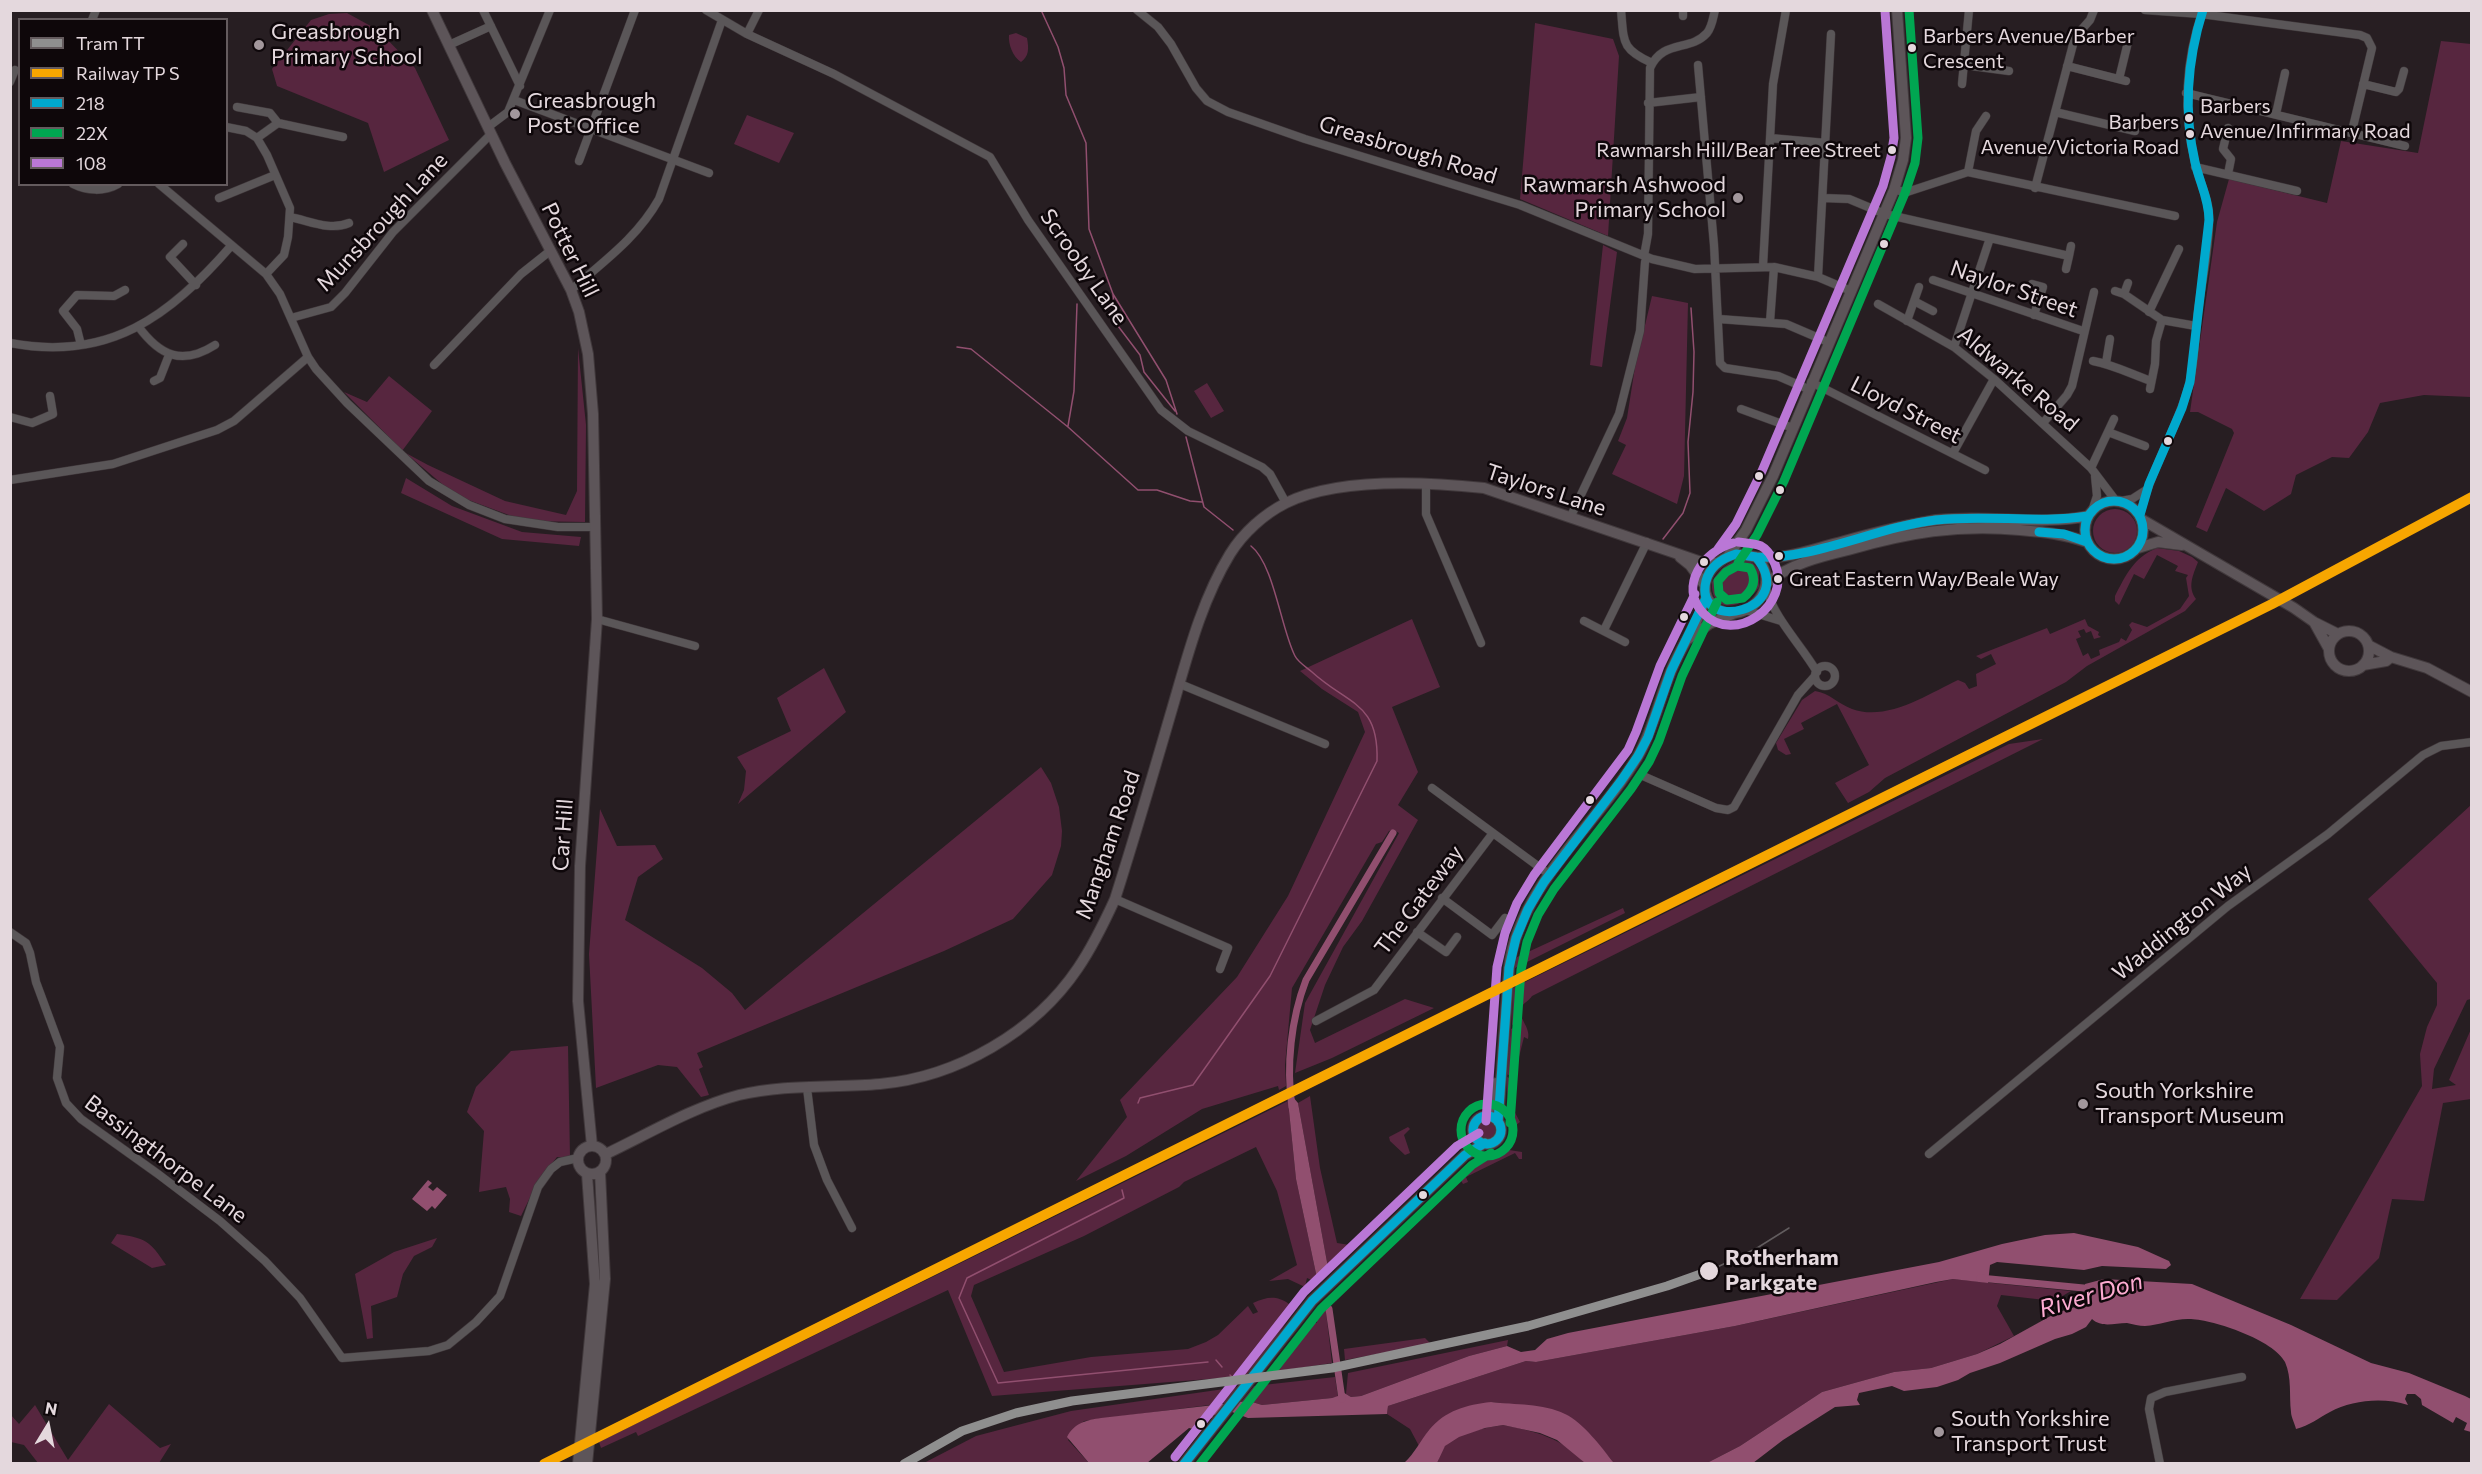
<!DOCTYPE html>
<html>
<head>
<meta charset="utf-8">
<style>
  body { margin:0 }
  #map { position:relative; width:2482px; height:1474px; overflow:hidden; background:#271e22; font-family:Commissioner,sans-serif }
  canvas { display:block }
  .frame { position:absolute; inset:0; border:12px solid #e4d8dd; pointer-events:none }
  .legend { position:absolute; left:18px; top:18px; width:210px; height:168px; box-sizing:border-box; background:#0e070a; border:2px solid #645b5e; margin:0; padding:8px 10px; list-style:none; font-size:18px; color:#e4d8dd }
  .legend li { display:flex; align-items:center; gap:12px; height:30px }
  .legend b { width:30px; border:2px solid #645b5e }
  .north { position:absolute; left:18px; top:1396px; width:60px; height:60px; -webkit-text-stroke:4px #0e070a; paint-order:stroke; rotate:10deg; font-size:16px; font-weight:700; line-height:24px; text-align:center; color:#e4d8dd }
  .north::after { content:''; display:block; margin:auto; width:21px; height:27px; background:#e4d8dd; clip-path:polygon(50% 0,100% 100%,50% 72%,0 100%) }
</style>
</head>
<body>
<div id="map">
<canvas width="2482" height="1474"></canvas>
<div class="frame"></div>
<ul class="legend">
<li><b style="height:8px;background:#8f8f8f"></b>Tram TT</li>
<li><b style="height:8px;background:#f7a600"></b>Railway TP S</li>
<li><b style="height:8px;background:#00a9ce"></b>218</li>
<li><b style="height:8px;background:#00a651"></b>22X</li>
<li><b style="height:8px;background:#ba77d6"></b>108</li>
</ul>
<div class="north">N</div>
</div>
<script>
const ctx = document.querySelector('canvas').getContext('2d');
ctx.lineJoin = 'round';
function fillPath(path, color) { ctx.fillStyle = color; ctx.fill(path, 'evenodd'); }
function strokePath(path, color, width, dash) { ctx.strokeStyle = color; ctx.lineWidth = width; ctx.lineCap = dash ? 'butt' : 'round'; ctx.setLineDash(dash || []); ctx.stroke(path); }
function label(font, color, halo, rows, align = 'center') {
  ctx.font = font + ' Commissioner,sans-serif'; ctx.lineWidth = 5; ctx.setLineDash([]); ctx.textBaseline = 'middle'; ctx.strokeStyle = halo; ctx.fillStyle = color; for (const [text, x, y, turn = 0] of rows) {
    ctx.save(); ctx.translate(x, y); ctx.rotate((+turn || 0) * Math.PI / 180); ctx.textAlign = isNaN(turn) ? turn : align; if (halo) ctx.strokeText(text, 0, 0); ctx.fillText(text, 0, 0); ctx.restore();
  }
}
const green = new Path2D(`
  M347,13L378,30L415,68L449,140L384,172L368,123L277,86L272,69L311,20L329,14Z
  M1535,23L1613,39L1619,56L1608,236L1520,199Z
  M1016,33L1027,38C1029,49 1029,56 1021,62C1013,57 1008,44 1009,35Z
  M2441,41L2471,44V397L2424,395L2380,403L2368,432L2349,458L2332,457L2296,475L2291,494L2264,511L2226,488L2207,532L2196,527L2234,433L2232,429L2198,412H2190L2217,222L2229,179L2327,203L2341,141L2418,153Z
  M747,115L794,133L779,163L734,144Z
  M1603,245L1617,252L1602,367L1590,365Z
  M1652,296L1688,303L1684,476L1677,504L1612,474L1626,445L1618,441L1627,418L1635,367Z
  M578,348L586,425L585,522L525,521L455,495L402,450L344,392L367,402L389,376L432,411L402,451L428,465L505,501L566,515L577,491Z
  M1207,383L1224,411L1211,418L1194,391Z
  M406,478L452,506L522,532L581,537L579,546L502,539L401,493Z
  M2093 531a22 22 0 1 1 44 0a22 22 0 1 1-44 0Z
  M2157,548L2179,551L2192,557L2198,562C2193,575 2187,587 2196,599L2185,611L2087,666L2066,682L1885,778L1869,792L1848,803L1835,783L1869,765L1837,704L1801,723L1804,729L1784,739L1791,754L1786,755L1778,750L1776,743L1802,700L1815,691C1830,693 1838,704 1852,709C1887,722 1928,694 1958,680L1965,683L1969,689L1977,686L1976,674L1996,664L1991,654L1981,659L1976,656L2047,628L2050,634L2085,619L2088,626L2099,632L2098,635L2101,637L2094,639L2091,631L2086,633L2084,629L2078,631L2081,637L2076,639L2083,656L2088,653L2091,659L2100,655L2099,650L2119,642L2121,638L2126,641L2132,630L2129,625L2132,622L2147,627L2180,609L2189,596L2186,578L2188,575L2175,571L2178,566L2157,555L2144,579L2134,574L2119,605L2115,601V596C2126,575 2133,558 2157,548Z
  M1743,559L1753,563L1759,570V587C1746,608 1710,617 1712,582C1719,569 1728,561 1743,559Z
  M1412,619L1440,687L1392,707L1418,772L1398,805L1418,820L1362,921L1343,947L1325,985L1310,1030L1315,1043L1405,999L1434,1008L1332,1058L1295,1073L1305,1003L1399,833L1394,830L1389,831L1382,842L1376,844L1292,988L1285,1065L1286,1086L1279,1090L1278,1086L1202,1109L1126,1156L1076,1181L1127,1117L1120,1100L1237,977L1288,896L1365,732L1358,712L1322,689L1300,671Z
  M824,668L846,712L738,804L744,790L746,771L737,757L791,731L777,698Z
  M2043,739L1532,996C1529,1001 1523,1003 1521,1008C1518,1019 1531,1027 1528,1039L1524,1037L1514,1077L1506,1074L1511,1029L1521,1024L1520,1021L1512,1025L1513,988L2009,744Z
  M1041,767L1051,783L1059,807L1062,831L1061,846L1052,875L1013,919L944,951L697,1053L703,1067L699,1069L709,1095L701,1097L677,1067L658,1065L596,1088L589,954L600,809L617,846L655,845L663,859L638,877L625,920L702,968L732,993L745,1010Z
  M2471,805V999L2467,1000L2434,1069L2432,1089L2456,1085L2449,1080L2471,1029V1099L2443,1103L2424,1201L2392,1199L2379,1258L2337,1300L2300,1299L2422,1086L2420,1054L2427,1027L2437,1005V983L2368,899Z
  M1623,908L1625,913L1513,969L1515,958Z
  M568,1046L570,1157H557L538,1181L521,1216L509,1212L510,1199L506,1187L479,1192L484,1131L467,1112L476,1087L511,1051Z
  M1506,1076L1515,1082L1509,1106L1512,1107L1520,1122L1515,1126L1509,1116Z
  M1310,1096L1320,1168L1337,1243L1356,1246L1329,1273L1298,1103Z
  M1288,1101L1296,1179L1318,1283L1307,1278L1305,1287L1288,1279L1269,1281L1297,1265L1277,1191L1256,1147L1184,1182L1179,1187L1084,1236L974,1285L971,1296L1004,1372L1091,1357L1188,1349L1206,1342L1218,1335L1248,1306L1253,1314L1258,1312L1253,1303C1267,1297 1276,1295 1289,1304V1318L1263,1358L1247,1376L992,1396L948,1290L638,1436L636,1432L601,1448L599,1442Z
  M1478 1130a9 9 0 1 1 18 0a9 9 0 1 1-18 0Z
  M1408,1127L1410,1129L1404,1135L1410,1153L1405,1155L1390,1141L1389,1137Z
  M1509,1150L1522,1152V1159H1519L1515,1153L1466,1177L1468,1182L1463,1184L1459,1177L1460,1175L1486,1153Z
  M117,1234C146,1238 150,1241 166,1265L152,1268L111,1243Z
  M437,1238L432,1247L414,1256L403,1274L397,1297L371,1306L373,1338L367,1339L355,1274L394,1252Z
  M1953,1279L2071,1291L2054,1301L2001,1295L1997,1306L2014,1336L1977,1354L1931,1368L1894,1372L1822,1392L1740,1446L1707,1463H1614L1592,1437L1517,1405L1491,1402L1429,1430L1419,1446L1410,1429L1387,1414L1388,1406L1526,1361L1536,1362L1735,1326Z
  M1334,1292L1337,1300L1332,1303L1326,1312L1332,1363L1266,1373L1309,1321L1317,1323V1314Z
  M1425,1338L1431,1344L1345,1360L1344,1349Z
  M1508,1340L1507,1346L1469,1356L1361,1396L1351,1397L1346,1394L1348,1373Z
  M1335,1377L1338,1397L1332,1398L1262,1405L1249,1401L1241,1402L1254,1386Z
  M1238,1387L1225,1403L1084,1421L1068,1440L1089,1463L922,1464L976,1436L1071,1411Z
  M109,1404L160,1448L171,1444L159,1463H38L24,1445L11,1442V1415L19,1424L35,1405L68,1460Z
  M1503,1425C1534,1431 1563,1438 1585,1463L1437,1464C1439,1458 1441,1450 1445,1446C1457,1432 1486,1428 1503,1425Z`);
const water = new Path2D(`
  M1293,1097L1298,1103L1329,1273L1318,1283L1296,1179L1288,1101Z
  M428,1180L432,1183L428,1187L433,1191L437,1187L447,1195L435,1209L432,1206L427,1211L412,1199Z
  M2074,1233L2138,1247L2169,1261L2171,1265L2166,1269L2102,1266L2084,1270L1997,1262L1990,1265L1988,1283L1953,1279L1936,1282L1735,1326L1536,1362L1526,1361L1388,1406L1387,1414L1248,1418L1232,1412L1214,1415L1212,1418L1197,1422L1194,1429L1189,1428L1147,1463H1089L1067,1437C1074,1423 1087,1420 1101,1418L1249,1401L1262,1405L1332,1398L1338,1396L1341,1391L1351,1397L1361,1396L1469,1356L1507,1346L1521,1352L1535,1350L1547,1339L1568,1333L1939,1262L2002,1244L2045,1235Z
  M2104,1279L2192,1284L2291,1325L2371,1363L2409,1373L2465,1396L2471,1399V1432L2464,1430L2467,1423L2456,1417L2453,1423L2422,1405L2421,1399L2415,1394H2407L2405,1399L2408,1405C2383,1397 2352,1400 2330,1412C2317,1419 2310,1425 2296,1429C2295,1424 2291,1417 2291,1412C2289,1395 2292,1378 2285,1362C2274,1340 2214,1320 2191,1319C2175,1318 2160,1325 2145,1326C2139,1326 2133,1324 2127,1323C2114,1323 2102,1328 2092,1319L2086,1327L2072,1334L2055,1339L2000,1363L1970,1373L1958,1380L1937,1387L1904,1391L1892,1386L1859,1393L1857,1400L1860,1405L1835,1407L1783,1440L1753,1463H1707L1740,1446L1822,1392L1894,1372L1931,1368L1977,1354L2000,1344L2056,1313L2081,1305L2086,1300L2085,1284Z
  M1491,1402C1515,1405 1543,1403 1565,1414C1584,1423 1601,1447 1614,1463H1585L1557,1440L1540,1433L1503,1425L1485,1428L1459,1437L1445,1446L1437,1463H1404C1415,1453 1420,1441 1429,1430C1446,1410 1466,1405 1491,1402Z`);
const stream = new Path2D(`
  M1041,10L1058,47L1064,68L1066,95L1086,143L1089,229L1113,294L1166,380L1177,414
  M1113,294L1115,322L1140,355L1144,372L1175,411
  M957,347L971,349L1068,427L1138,490H1157L1190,501L1202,502
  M1068,426L1074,391L1077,304
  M1186,437L1204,507L1233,530
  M1663,539L1683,513L1690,493L1688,442L1693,392L1694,352L1691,308
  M1138,1103L1140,1098L1193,1085L1270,976L1377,761C1379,702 1348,705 1312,672C1306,667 1298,662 1295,656C1281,629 1274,564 1251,546
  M1122,1190L1124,1198L967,1278L959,1298L998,1383L1208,1362
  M1216,1360L1222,1367
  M1230,1375L1233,1378`);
const canal = new Path2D(`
  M1292,1107C1286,1066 1291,1019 1306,980L1393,833
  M1980,1278L2094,1289
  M1329,1309L1342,1399`);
const minor = new Path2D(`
  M483,10L520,86
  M706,10L747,34L834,74L990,157L1028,220L1161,410L1188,431L1262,467L1270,474L1286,503
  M1137,10L1158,27L1171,44L1196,88L1207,101L1228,112L1305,139L1520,205L1652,259L1695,269L1774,267L1818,277L1851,291
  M1621,10C1624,42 1621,49 1652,63
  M1683,10V16
  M2145,10L2201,14L2360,35L2367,38L2372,48L2352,131
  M92,20L96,10
  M747,34L759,10
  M449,45L491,26
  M1698,65L1714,245L1720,363L1725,368L1778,376L1808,389
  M1964,65L2009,71
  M2067,66L2126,81
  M2119,79L2128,42
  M10,82L15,70
  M1962,84L1969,10
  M2363,84L2396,92L2399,89L2404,71
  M2186,93L2405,146
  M514,100L709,173
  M1648,103L1701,97
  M237,107L270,113L278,123
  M2055,112L2135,131
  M2276,114L2285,73
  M226,127L246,131L257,138L267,155L290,208L288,237L284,255L266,274
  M488,127L508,112L550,10
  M2228,128L2223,149L2231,159L2228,174
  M257,138L278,123L343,137
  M1770,138L1826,143
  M579,161L635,10
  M2195,167L2297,191
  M1968,172L1976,131L1986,116
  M73,184C87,191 104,192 118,184
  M159,184L266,274L280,294L308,357L316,369L347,403L429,481L469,505L505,519L558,527H595
  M2035,188L2075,37L2090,20L2094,10
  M1894,190L1907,192L1968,172L2175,216
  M219,198L275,175
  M1823,198L1849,199L1885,214L2069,256L2071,246
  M290,217C310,221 330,231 349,223
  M183,244L170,257L196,285
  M1644,256L1648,234L1650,68C1663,39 1690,52 1707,33C1712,27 1713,18 1715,10
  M1763,266L1773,84L1786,10
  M2066,269L2069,256
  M1818,277L1831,34
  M1933,280L2083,331
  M2032,284L2043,287L2034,315
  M571,290C604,261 637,238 659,199L722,20
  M2115,291L2124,294L2162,320L2196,326
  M2124,294L2128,283
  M1914,301L1933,311
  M1878,304L1954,347L1994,379L2091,468L2116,501
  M2149,312L2179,249
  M291,318L331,307L345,293L393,232L491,134
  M1719,319L1786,324L1828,342
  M1907,321L1919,287
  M1770,322L1774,267
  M138,326C160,356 182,366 215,345
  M10,343C109,362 170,316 231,246
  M81,345L77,329L63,311L77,295L114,296L125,290
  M1954,347L1990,238
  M2093,361C2114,365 2131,374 2151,381
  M2106,363L2110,339
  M434,365L521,274L550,251
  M154,381L160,378L169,355
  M1811,382L1985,470
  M2150,389L2155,364L2156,341L2162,320
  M1741,409L1793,428
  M10,417L32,423L53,414L50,396
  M2043,423L2067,395L2072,386L2094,292
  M2108,432L2145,446
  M1953,453L1994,379
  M2091,468L2114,419
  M10,480L113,464L217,430L234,421L308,357
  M1426,484V514L1481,643
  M2121,501L2132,499L2146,490
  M2092,511L2097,496L2095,476
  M2140,515C2149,474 2174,434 2187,392C2195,367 2195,337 2198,311C2202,281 2209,250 2209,220C2210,200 2199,182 2195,163C2183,112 2185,61 2203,10
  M1570,518L1619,414L1640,331L1645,262
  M1766,588C1775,620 1800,643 1817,672
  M1745,610L1781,621
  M597,619L695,646
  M1584,621L1625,642
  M1604,630L1647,542
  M1815 676a10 10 0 1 1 20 0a10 10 0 1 1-20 0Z
  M1180,684L1325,744
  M1643,776L1716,808L1728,810L1734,807L1798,695L1815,676
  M1432,788L1550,875
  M1442,898L1492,935L1505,918
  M1115,899L1228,948L1220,969
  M10,932L26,943L30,953L36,982L60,1047L57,1078L66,1103L81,1119L158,1174L220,1221L265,1261L300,1298L342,1358L429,1351L448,1345L476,1322L500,1296L538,1187L551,1169L560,1162L578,1158
  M1417,932L1446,952L1457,937
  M1316,1021L1374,990L1493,833
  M807,1088L814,1145L827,1180L852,1228
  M1929,1154L2228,906L2328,834L2423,755L2441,746L2472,742
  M2160,1464L2149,1409L2151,1398L2165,1392L2242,1377`);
const major = new Path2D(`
  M432,10L505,163L571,290L579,312L588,354L593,414L597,619L580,866L578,1001L592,1146
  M2085 530a29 29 0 1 1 58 0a29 29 0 1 1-58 0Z
  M2141,519L2294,608L2314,622L2338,634
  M2138,548L2158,542L2182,545
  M1736,554L1756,557C1775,575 1766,604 1740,612C1717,618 1699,598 1707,577C1712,565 1724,557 1736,554Z
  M1728,556L1746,530L1773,476L1894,190L1903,160L1906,138L1897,10
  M1680,557L1690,565L1704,584
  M1756,557C1785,560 1810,550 1837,543C1870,534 1902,525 1936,520C1987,514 2040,526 2088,516
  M1768,582C1791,564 1819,557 1848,550C1907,533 1958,524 2020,530C2043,532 2064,534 2087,542
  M2314,622L2329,649
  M2329 651a20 20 0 1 1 40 0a20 20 0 1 1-40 0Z
  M1688,639L1709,624L1735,613
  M2368,645L2391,657L2427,668L2472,692
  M2363,665L2386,661L2391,657
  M1487,1116L1496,1083
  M1473 1130a14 14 0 1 1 28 0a14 14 0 1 1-28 0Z
  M1498,1122L1509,968C1519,885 1598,824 1638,756C1652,733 1660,697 1671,671C1681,646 1698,624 1706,598
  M578 1160a14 14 0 1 1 28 0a14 14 0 1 1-28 0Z
  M606,1154C648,1134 693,1107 739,1095C784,1084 834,1088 880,1084C957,1077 1035,1032 1078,968C1093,946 1104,923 1115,899C1134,839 1152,778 1170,716C1186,662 1200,603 1230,554C1243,533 1264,514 1286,503C1339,477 1426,482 1484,488L1678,554L1701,562L1717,563
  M578,1464L595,1284L587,1174
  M587,1464L605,1279L600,1172
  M1184,1464L1312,1301L1465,1155L1485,1143`);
const tram = new Path2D(`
  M1709,1271L1757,1248L1789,1228`);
const bus1 = new Path2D(`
  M2085 530a29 29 0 1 1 58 0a29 29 0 1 1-58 0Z
  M2140,515L2149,484L2182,408L2190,382L2209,220C2209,199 2199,181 2195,162C2183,110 2187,61 2203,10
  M2039,532L2064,534L2087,542
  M1736,554L1756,557C1800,611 1693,635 1706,581C1710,566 1723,558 1736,554Z
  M1756,557C1814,560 1877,527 1936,520C1987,514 2037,524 2088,516
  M1473 1130a14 14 0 1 1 28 0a14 14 0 1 1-28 0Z
  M1498,1122L1509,968L1516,938L1528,909L1544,882L1621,781L1638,756L1648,737L1671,671L1706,598
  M1184,1464L1312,1301L1465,1155L1485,1143`);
const bus2 = new Path2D(`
  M1738,563L1757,535L1784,481L1905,193L1915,163L1918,138L1909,10
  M1737,566L1750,568C1757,580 1753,590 1743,598L1727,600L1719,593L1718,581L1726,572Z
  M1461 1130a26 26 0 1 1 52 0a26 26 0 1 1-52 0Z
  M1510,1123L1521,970L1527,942L1538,915L1554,889L1631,789L1649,762L1659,741L1682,676L1717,602
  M1200,1464L1321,1309L1472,1165L1491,1153`);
const bus3 = new Path2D(`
  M1733,543C1704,551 1678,586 1703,613C1735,647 1792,604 1775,564C1772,557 1767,549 1761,546C1754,543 1745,543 1738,542
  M1718,549L1736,524L1762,471L1883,186L1891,157L1894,138L1885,11
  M1486,1121L1497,967L1505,933L1517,903L1534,875L1628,750L1636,732L1660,666L1695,594
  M1175,1457L1304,1292L1457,1146L1479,1133`);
const rail1 = new Path2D(`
  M544,1464L2272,604L2472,497`);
const tram1 = new Path2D(`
  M904,1464L962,1431L1016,1413L1072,1401L1332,1368L1528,1326L1667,1286L1709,1271`);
const markers = [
  [259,45,6,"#a2979c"],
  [1912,48,5,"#e4d8dd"],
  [515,114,6,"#a2979c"],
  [2189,118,5,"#e4d8dd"],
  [2190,134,5,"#e4d8dd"],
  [1892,150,5,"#e4d8dd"],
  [1738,198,6,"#a2979c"],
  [1884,244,5,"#e4d8dd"],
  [2168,441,5,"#e4d8dd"],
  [1759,476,5,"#e4d8dd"],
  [1780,490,5,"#e4d8dd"],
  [1779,556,5,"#e4d8dd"],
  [1704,562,5,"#e4d8dd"],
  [1778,579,5,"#e4d8dd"],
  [1684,617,5,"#e4d8dd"],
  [1590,800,5,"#e4d8dd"],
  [2083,1104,6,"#a2979c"],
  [1423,1195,5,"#e4d8dd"],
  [1709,1271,10,"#e4d8dd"],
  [1201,1424,5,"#e4d8dd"],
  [1939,1432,6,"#a2979c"]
];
const busNames = [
  ["Barbers Avenue/Barber",1923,36],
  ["Crescent",1923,61],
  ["Barbers",2200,106],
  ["Avenue/Infirmary Road",2200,131],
  ["Barbers",2179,122,"right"],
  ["Avenue/Victoria Road",2179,147,"right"],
  ["Rawmarsh Hill/Bear Tree Street",1881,150,"right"],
  ["Great Eastern Way/Beale Way",1789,579]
];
const poiNames = [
  ["Greasbrough",271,32],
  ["Primary School",271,57],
  ["Greasbrough",527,101],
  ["Post Office",527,126],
  ["Rawmarsh Ashwood",1726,185,"right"],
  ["Primary School",1726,210,"right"],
  ["South Yorkshire",2095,1091],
  ["Transport Museum",2095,1116],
  ["South Yorkshire",1951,1419],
  ["Transport Trust",1951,1444]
];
const streetNames = [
  ["Greasbrough Road",1408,150,17],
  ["Munsbrough Lane",382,222,-47],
  ["Potter Hill",570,250,64],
  ["Scrooby Lane",1084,267,55],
  ["Naylor Street",2014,289,19],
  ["Aldwarke Road",2018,379,40],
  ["Lloyd Street",1906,410,27],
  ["Taylors Lane",1546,490,18],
  ["Car Hill",563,835,-86],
  ["Mangham Road",1108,845,-71],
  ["The Gateway",1419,900,-53],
  ["Waddington Way",2182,922,-39],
  ["Bassingthorpe Lane",166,1159,37]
];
const stopNames = [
  ["Rotherham",1725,1258],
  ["Parkgate",1725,1283]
];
const waterNames = [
  ["River Don",2091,1295,-16]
];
fillPath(green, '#57263f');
fillPath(water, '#914f6f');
strokePath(stream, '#914f6f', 1.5);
strokePath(canal, '#914f6f', 7);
strokePath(minor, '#41393c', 9);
strokePath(major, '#41393c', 12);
strokePath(minor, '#5a5658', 8);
strokePath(major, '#5d5559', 10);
strokePath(tram, '#625d5f', 1.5);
strokePath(bus1, '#00a9ce', 9);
strokePath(bus2, '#00a651', 9);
strokePath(bus3, '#ba77d6', 9);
strokePath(rail1, '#f7a600', 10);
strokePath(tram1, '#8f8f8f', 9);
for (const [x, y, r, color] of markers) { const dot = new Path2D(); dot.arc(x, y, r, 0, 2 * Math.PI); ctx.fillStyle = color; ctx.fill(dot); strokePath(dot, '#0e070a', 2); }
label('20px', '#e4d8dd', '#0e070a', busNames, 'left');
label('22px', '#e4d8dd', '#0e070a', poiNames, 'left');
label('22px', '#e4d8dd', '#0e070a', streetNames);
label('bold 22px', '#e4d8dd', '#0e070a', stopNames, 'left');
label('italic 24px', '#feacd2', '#0e070a', waterNames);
</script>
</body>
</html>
